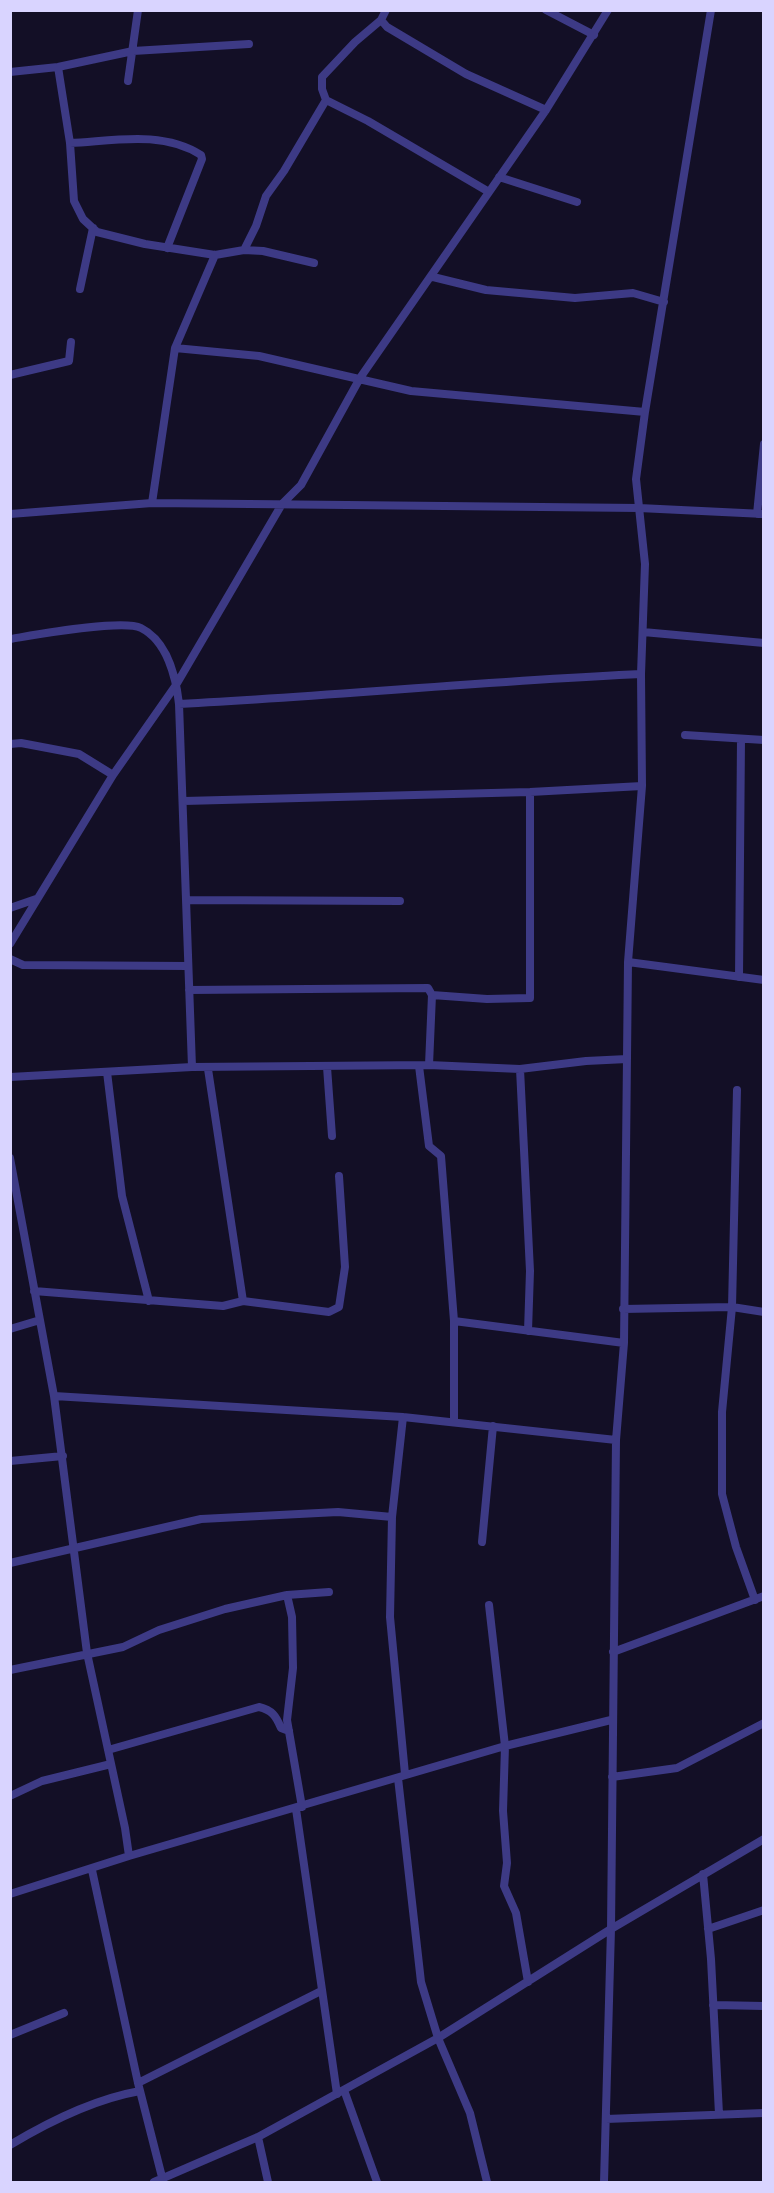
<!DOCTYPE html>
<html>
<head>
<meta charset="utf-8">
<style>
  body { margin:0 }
  #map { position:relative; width:774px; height:2193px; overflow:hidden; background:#130f26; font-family:Quicksand,sans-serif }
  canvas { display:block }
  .frame { position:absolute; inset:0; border:12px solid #d9d4ff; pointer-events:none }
</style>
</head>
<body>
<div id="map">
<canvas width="774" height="2193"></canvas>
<div class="frame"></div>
</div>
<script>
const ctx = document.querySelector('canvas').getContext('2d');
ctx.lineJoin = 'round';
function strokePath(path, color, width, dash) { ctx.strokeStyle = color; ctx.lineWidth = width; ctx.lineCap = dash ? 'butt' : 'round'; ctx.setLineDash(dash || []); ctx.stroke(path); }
const minor = new Path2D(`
  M386,10L381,20L387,27L466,74L546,110
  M546,10L594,35
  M58,67L70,143C113,141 162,130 201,155L202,159L167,248
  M10,72L58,67L133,51L249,44
  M128,81L138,10
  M326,100L322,89V77L355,42L381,20
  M70,143L74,201L83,219L97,232L145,244L215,255L244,250L263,251L314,263
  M499,177L577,202
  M244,250L256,226L266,196L284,171L326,100L368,121L489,192
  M433,277L486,290L575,298L633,293L664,302
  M80,289L93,228
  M175,348L215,255
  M10,375L69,361L71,342
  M152,503L175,348L259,356L411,391L645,412
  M10,514L152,503L639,508L764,514
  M757,514L764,444
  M643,632L764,643
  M10,639C35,635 122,619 141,628C167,641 176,677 179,704L192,1067
  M179,704C333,696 487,681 641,674
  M685,735L764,740
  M10,744L21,743L79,754L113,775
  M184,801L530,792L642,786
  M187,900L400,901
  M10,908L36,899
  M10,944L113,775L176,685L282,504L301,485L360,378L546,110L608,10
  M10,959L23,965L188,966
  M628,962L764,980
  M739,977L741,739
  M189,990L428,988L432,995L429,1065
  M432,995L487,999L530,998V792
  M419,1066L429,1146L441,1156L454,1321V1422
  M327,1067L332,1136
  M520,1069L530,1271L528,1331
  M107,1072L122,1196L149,1301
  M10,1077L192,1067L429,1065L520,1069L586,1061L627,1059
  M737,1090L732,1307L722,1412V1494L736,1547L755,1600
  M10,1158L54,1396L87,1653L125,1828L129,1856L10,1894
  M34,1291L223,1306L243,1301L208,1069
  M243,1301L329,1312L339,1307L345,1267L339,1176
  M623,1309L732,1307L764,1312
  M454,1321L624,1343
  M10,1329L40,1320
  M54,1396L403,1417L616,1440
  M403,1417L392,1517L390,1617L405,1774
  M10,1461L63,1456
  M482,1542L493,1426
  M10,1563L201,1519L338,1512L392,1517
  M287,1595L292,1617L293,1668L287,1720L302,1807
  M489,1605L505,1746L503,1811L507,1863L504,1886L516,1913L528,1982
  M613,1652L764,1596
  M10,1670L123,1647L159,1630L225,1609L287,1595L329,1592
  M108,1750L259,1707C272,1710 276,1716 281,1728L289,1731
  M612,1777L677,1768L764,1723
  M398,1778L421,1982L438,2038L470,2113L487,2182
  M10,1796L42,1781L111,1764
  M296,1809L337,2094
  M129,1856L505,1746L611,1720
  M92,1870L138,2083L163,2181
  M703,1874L711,1959L719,2114
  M708,1929L764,1910
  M713,2005L764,2006
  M10,2035L64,2013
  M138,2083L321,1991
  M344,2090L377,2182
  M606,2119L764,2113
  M258,2137L268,2182
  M10,2145C50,2121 94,2099 140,2091
  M154,2182L258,2137L438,2038L611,1929L764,1839
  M604,2182L611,1929L616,1440L624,1343L628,962L642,786L641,674L645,564L636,479L645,412L711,10`);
strokePath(minor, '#3d3a85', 8);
</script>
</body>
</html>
